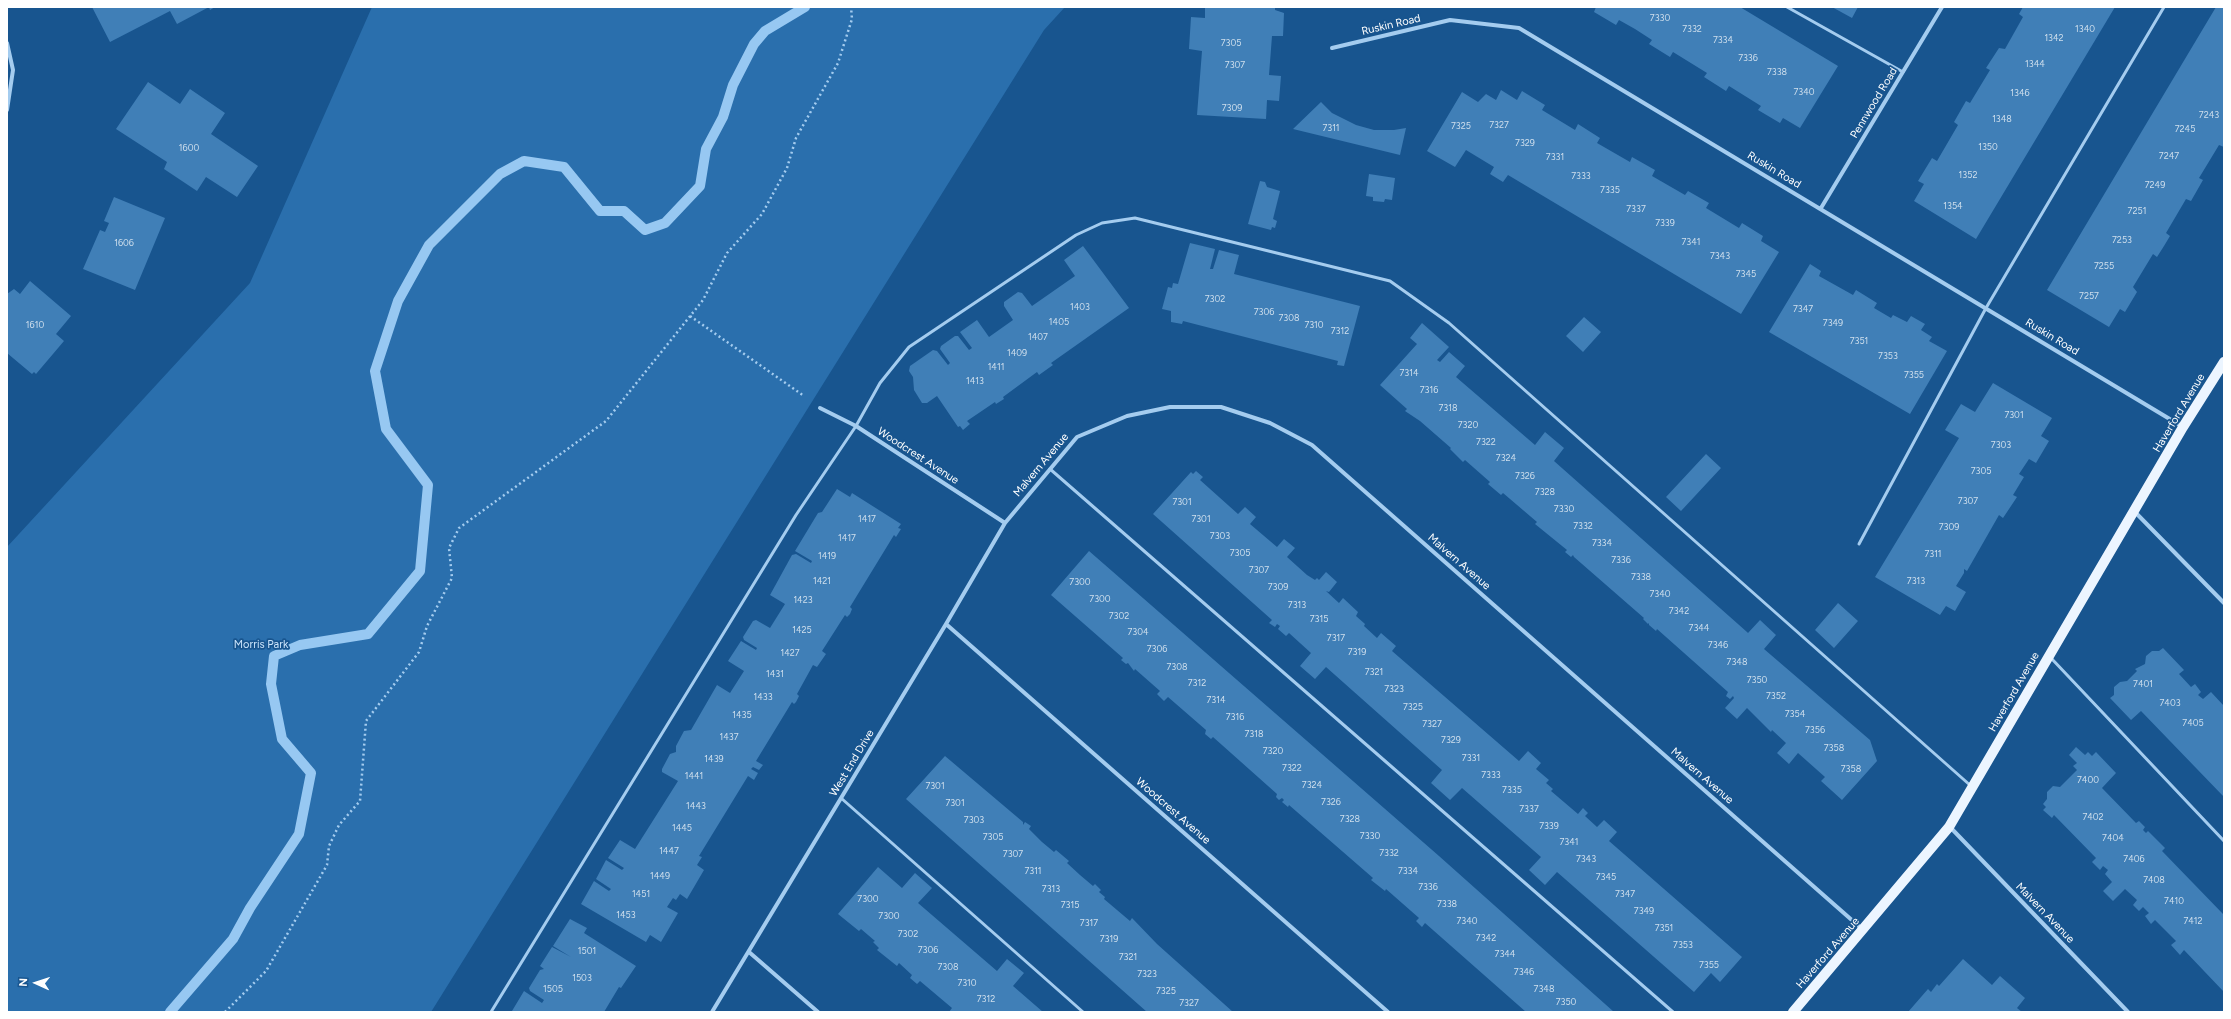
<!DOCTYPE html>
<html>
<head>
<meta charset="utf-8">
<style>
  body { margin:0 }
  #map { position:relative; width:2231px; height:1019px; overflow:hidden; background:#18558f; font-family:Figtree,sans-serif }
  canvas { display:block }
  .frame { position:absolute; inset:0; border:8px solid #fff; pointer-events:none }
  .north { position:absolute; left:16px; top:963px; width:40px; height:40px; -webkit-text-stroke:3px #18558f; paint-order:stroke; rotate:273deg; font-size:11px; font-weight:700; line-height:16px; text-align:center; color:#fff }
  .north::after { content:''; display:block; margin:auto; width:14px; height:18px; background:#fff; clip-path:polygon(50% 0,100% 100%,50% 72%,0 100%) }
</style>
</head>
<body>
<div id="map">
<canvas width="2231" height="1019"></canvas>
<div class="frame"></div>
<div class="north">N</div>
</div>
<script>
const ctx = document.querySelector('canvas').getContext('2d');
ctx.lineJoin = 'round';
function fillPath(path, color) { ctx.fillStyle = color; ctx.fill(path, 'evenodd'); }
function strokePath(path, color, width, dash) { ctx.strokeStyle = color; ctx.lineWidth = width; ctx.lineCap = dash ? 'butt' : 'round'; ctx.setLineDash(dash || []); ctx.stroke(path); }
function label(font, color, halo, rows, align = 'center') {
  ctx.font = font + ' Figtree,sans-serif'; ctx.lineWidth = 3.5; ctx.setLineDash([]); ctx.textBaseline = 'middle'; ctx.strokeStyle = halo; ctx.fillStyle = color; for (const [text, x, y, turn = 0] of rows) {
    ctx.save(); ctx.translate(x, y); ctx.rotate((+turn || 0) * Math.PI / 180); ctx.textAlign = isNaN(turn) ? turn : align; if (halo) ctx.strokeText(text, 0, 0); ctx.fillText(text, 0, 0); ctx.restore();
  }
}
const green = new Path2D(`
  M372,7H1065L1044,30L431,1012H7V547L250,283Z`);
const stream = new Path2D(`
  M170,1012L233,939L250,908L299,834L311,773L282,739L271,684L274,656L300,645L368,634L420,571L428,485L386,429L375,371L398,301L429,245L500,174L524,161L564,167L600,211H624L645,230L665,223L700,186L706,149L723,117L733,85L754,44L765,31L805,7`);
const building = new Path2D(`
  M92,7H215L210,10L209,7L177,24L170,11L110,42Z
  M1205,7H1275V10L1284,13L1283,36H1272L1269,75L1281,76L1279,101L1267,100L1266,119L1197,115L1202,51L1189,49L1191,17L1205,18Z
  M1596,7H1740L1838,66L1800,128L1783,118L1780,123L1758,110L1761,106L1729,86L1726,91L1704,77L1707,73L1673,52L1670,57L1649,44L1652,40L1635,29L1619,20L1616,25L1594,12Z
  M1832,7H1858L1852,18Z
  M2023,7H2115L1976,239L1914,201L1924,184L1918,181L1932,158L1937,161L1958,125L1954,122L1966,101L1970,103L1990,70L1986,68L1999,48L2005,49L2023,17L2019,14Z
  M2216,7H2224V147L2219,145L2199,178L2203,180L2191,201L2186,199L2166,233L2170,236L2164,246L2157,257L2153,254L2133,287L2137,292L2125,312L2120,309L2109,327L2047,290Z
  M148,82L180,104L190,89L225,113L211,134L258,166L237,197L206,177L197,191L164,169L167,162L116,129Z
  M1501,90L1517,100L1522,91L1545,105L1542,110L1575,130L1578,124L1600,138L1597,143L1630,162L1632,157L1655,170L1652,176L1685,195L1688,191L1709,203L1706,208L1739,228L1742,223L1763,236L1761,241L1779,252L1741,314L1508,175L1503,182L1490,174L1494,167L1466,150L1455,167L1427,151L1462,92L1478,102L1486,94L1496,100Z
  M1321,102L1332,113L1356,125L1374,130H1394L1406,128L1400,155L1293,129Z
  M1369,174L1395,178L1392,200L1385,199L1384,202L1373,201V197L1366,196Z
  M1260,181L1265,182L1267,187L1280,191L1273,219L1277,221L1275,228L1272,227L1271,230L1248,224Z
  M114,197L165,218L135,290L83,269L100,230L105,232L109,223L104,221Z
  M1190,243L1215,249L1210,269H1213L1219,250L1239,255L1234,274L1360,306L1344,366L1337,365L1338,361L1183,321L1182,324L1171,322V311L1162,309L1168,287L1172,288L1173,283L1178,284Z
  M1083,246L1129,308L1051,363L1053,365L1039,375L1037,372L1003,397L1004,399L996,404L995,402L967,421L970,424L963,430L960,426L958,427L937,396L927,403H922L914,390L913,377L909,371L910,366L933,350L937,351L948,365L950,363L940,349L941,346L955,336H958L969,350L972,348L960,332L977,320L989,337L1013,320L1004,306V302L1018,292L1022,293L1032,306L1075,276L1064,260Z
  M1810,264L1821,271L1819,276L1853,295L1856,290L1877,303L1874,308L1891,318L1893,315L1907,322L1911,316L1925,324L1921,330L1932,337L1929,341L1947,351L1910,414L1769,332Z
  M30,281L71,316L56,334L64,341L36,374L34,372L32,374L7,353V294L14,289L20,294Z
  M1584,317L1601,332L1583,352L1566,336Z
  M1422,323L1449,347L1437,360L1440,362L1449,352L1465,366L1456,377L1535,445L1545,432L1564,448L1554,461L1747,632L1748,633L1760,620L1776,635L1764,649L1870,740L1877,761L1842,800L1821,781L1825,777L1798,753L1789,764L1777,753L1786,743L1772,730L1771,732L1747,708L1737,719L1725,708L1734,698L1733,696L1730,699L1726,696L1728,692L1657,629L1656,631L1649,625V623L1648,624L1643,619L1644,618L1574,557L1573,555L1571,557L1565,552L1567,550L1535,524L1537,522L1503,493L1501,495L1488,484L1490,482L1465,460L1463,462L1450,449L1451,448L1420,421L1405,411L1407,409L1380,385L1417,344L1410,338Z
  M1993,383L2052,418L2041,436L2049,441L2036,463L2029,459L2019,474L2024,477L2013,495L2017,497L2003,518L1999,515L1967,571L1964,569V573L1956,586L1966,592L1955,611L1946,606L1940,615L1875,577L1959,438L1945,430L1961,404L1975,412Z
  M1706,454L1721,468L1681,511L1666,497Z
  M1196,471L1203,477L1200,480L1238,514L1245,507L1256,517L1250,524L1277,547L1284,539L1295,548L1287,557L1307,575L1315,580L1317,578L1319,580L1326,572L1337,582L1329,592L1326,591L1339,603L1343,598L1358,612L1356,616L1365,624L1364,626L1377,638L1381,633L1396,646L1392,651L1519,761L1528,751L1541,763L1536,769L1549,780L1546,783L1553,789L1551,791L1578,814L1583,808L1588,813L1585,816L1597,827L1604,820L1617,832L1609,841L1742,957L1720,982L1711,973L1694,992L1557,872L1545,885L1529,870L1541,857L1462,788L1450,800L1431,783L1442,770L1326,667L1315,679L1300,666L1311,653L1289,633L1286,636L1278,629L1280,626L1277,624L1275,627L1269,623L1272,620L1153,514L1191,472L1193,474Z
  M837,489L850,497L852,493L901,524L898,528L901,529L896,537L894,535L850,607L852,609L850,614L847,617L845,615L822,651L826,654L817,667L813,665L797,694L799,696L796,702L794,704L792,702L756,761L763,765L759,770L753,767L751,769L758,773L754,780L748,776L699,856L702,857L697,865L704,870L687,899L680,894L676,900L673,898L667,907L678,913L661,942L650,935L646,942L581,904L594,881L609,891L611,889L596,879L606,860L622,870L624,868L608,858L620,840L635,849L678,781L662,772V769L670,754L676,752V746L684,731L691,730L717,685L730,693L744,671L728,661L741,641L756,650L757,648L744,640L743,637L753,621L756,620L770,628L785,604L770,595L792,555L796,554L811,563L812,561L795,551L818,513L822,512Z
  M1089,551L1439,856L1614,1012H1526L1425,923L1422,927L1416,921L1419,918L1386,889L1385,891L1371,880L1373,878L1289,805L1288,807L1282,802L1284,800L1282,798L1279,800L1276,797L1277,794L1213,737L1211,739L1205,734L1206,730L1168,697L1164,701L1157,694L1160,691L1135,669L1134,671L1128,663L1126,664L1121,660L1123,658L1051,595Z
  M1838,603L1858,621L1834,648L1815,630Z
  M2163,648L2184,670L2179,674L2191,687L2195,684L2201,692L2198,695L2203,699L2211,692L2224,706V797L2141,711L2131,720L2110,698L2114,695V687L2120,682L2127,681L2137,671L2135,669L2145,664L2146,656L2152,651H2159Z
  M2076,747L2085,755L2088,752L2092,756L2096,752L2116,773L2102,788L2136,823L2139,821L2145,827L2143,830L2146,833L2148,831L2165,848L2162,851L2224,915V992L2184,950L2180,955L2171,945L2176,941L2155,920L2151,924L2145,916L2149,913L2143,907L2139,911L2133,905L2137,900L2125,889L2113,901L2103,891L2112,882L2105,874L2108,870L2103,866L2100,870L2092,862L2096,858L2054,815L2052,818L2043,810L2046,807L2043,804L2047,799V792L2053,786L2060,787L2077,770L2073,766L2077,763L2069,755Z
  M945,756L1023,822V825L1025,822L1031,826L1029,829L1042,842L1054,852L1056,850L1069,861L1067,863L1080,875L1093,886L1095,884L1101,890L1099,892L1105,897L1104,899L1130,921L1132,918L1157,944L1233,1012H1147L925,816L906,799Z
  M878,867L902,888L915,873L932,888L918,903L997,971L1007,959L1024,973L1013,986L1043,1012H949L952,1008L920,981L917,984L910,978L912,975L899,963L897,966L877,950L879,948L873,942L875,941L861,929L859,931L838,914Z
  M570,919L587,928L584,933L636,966L621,988L619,987L604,1012L512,1011L524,991L542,1003L544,1000L530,991L529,988L540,970L544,969L540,966L552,947L571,957L553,946Z
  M1963,959L1992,985L2000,976L2025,998L2017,1008L2022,1012H1908L1928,989L1931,992L1937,984L1939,986Z`);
const path = new Path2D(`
  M690,316L804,396
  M225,1012L266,971L327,865L329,846L339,825L360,801L366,721L419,652L427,626L452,578L449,548L459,528L606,421L703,300L727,253L762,214L787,168L796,138L838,63L852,19L851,7`);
const service = new Path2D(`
  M1787,7L1903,72
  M1050,469L1673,1012
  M1859,544L1986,308L2164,7
  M2051,658L2224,841
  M841,798L1083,1012
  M491,1012L796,515L856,426L880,383L909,347L1076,235L1102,223L1135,218L1390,281L1449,323L1971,786`);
const minor = new Path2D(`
  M7,43L13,70L7,110
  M1332,48L1450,20L1519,28L2183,427
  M1821,208L1942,7
  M820,408L856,426L1005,523
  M2134,511L2224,603
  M946,624L1388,1012
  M1950,827L2128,1012
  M749,952L818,1012
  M712,1012L946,624L1005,523L1077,437L1127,416L1170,407H1221L1270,423L1312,445L1862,929`);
const primary = new Path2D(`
  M1793,1012L1949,827L2183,427L2224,362`);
const numberNames = [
  ["7330",1660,18],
  ["7332",1692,29],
  ["1340",2085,29],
  ["1342",2054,38],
  ["7334",1723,40],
  ["7305",1231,43],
  ["7336",1748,58],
  ["1344",2035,64],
  ["7307",1235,65],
  ["7338",1777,72],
  ["7340",1804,92],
  ["1346",2020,93],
  ["7309",1232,108],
  ["7243",2209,115],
  ["1348",2002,119],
  ["7327",1499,125],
  ["7325",1461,126],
  ["7311",1331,128],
  ["7245",2185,129],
  ["7329",1525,143],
  ["1350",1988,147],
  ["1600",189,148],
  ["7247",2169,156],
  ["7331",1555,157],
  ["1352",1968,175],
  ["7333",1581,176],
  ["7249",2155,185],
  ["7335",1610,190],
  ["1354",1953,206],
  ["7337",1636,209],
  ["7251",2137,211],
  ["7339",1665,223],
  ["7253",2122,240],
  ["7341",1691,242],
  ["1606",124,243],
  ["7343",1720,256],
  ["7255",2104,266],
  ["7345",1746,274],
  ["7257",2089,296],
  ["7302",1215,299],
  ["1403",1080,307],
  ["7347",1803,309],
  ["7306",1264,312],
  ["7308",1289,318],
  ["1405",1059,322],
  ["7349",1833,323],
  ["1610",35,325],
  ["7310",1314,325],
  ["7312",1340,331],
  ["1407",1038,337],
  ["7351",1859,341],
  ["1409",1017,353],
  ["7353",1888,356],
  ["1411",996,367],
  ["7314",1409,373],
  ["7355",1914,375],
  ["1413",975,381],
  ["7316",1429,390],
  ["7318",1448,408],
  ["7301",2014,415],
  ["7320",1468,425],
  ["7322",1486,442],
  ["7303",2001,445],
  ["7324",1506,458],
  ["7305",1981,471],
  ["7326",1525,476],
  ["7328",1545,492],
  ["7307",1968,501],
  ["7301",1182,502],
  ["7330",1564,509],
  ["1417",867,519],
  ["7301",1201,519],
  ["7332",1583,526],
  ["7309",1949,527],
  ["7303",1220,536],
  ["1417",847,538],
  ["7334",1602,543],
  ["7305",1240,553],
  ["7311",1933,554],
  ["1419",827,556],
  ["7336",1621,560],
  ["7307",1259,570],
  ["7338",1641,577],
  ["1421",822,581],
  ["7313",1916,581],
  ["7300",1080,582],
  ["7309",1278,587],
  ["7340",1660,594],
  ["7300",1100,599],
  ["1423",803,600],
  ["7313",1297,605],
  ["7342",1679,611],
  ["7302",1119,616],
  ["7315",1319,619],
  ["7344",1699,628],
  ["1425",802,630],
  ["7304",1138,632],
  ["7317",1336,638],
  ["7346",1718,645],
  ["7306",1157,649],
  ["7319",1357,652],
  ["1427",790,653],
  ["7348",1737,662],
  ["7308",1177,667],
  ["7321",1374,672],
  ["1431",775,674],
  ["7350",1757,680],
  ["7312",1197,683],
  ["7401",2143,684],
  ["7323",1394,689],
  ["7352",1776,696],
  ["1433",763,697],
  ["7314",1216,700],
  ["7403",2170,703],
  ["7325",1413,707],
  ["7354",1795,714],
  ["1435",742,715],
  ["7316",1235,717],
  ["7405",2193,723],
  ["7327",1432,724],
  ["7356",1815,730],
  ["7318",1254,734],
  ["1437",729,737],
  ["7329",1451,740],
  ["7358",1834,748],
  ["7320",1273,751],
  ["7331",1471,758],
  ["1439",714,759],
  ["7322",1292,768],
  ["7358",1851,769],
  ["7333",1491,775],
  ["1441",694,776],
  ["7400",2088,780],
  ["7324",1312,785],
  ["7301",935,786],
  ["7335",1512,790],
  ["7326",1331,802],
  ["7301",955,803],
  ["1443",696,806],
  ["7337",1529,809],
  ["7402",2093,817],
  ["7328",1350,819],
  ["7303",974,820],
  ["7339",1549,826],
  ["1445",682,828],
  ["7330",1370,836],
  ["7305",993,837],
  ["7404",2113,838],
  ["7341",1569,842],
  ["1447",669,851],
  ["7332",1389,853],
  ["7307",1013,854],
  ["7343",1586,859],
  ["7406",2134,859],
  ["7311",1033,871],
  ["7334",1408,871],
  ["1449",660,876],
  ["7345",1606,877],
  ["7408",2154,880],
  ["7336",1428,887],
  ["7313",1051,889],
  ["1451",641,894],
  ["7347",1625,894],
  ["7300",868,899],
  ["7410",2174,901],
  ["7338",1447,904],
  ["7315",1070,905],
  ["7349",1644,911],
  ["1453",626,915],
  ["7300",889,916],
  ["7340",1467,921],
  ["7412",2193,921],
  ["7317",1089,923],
  ["7351",1664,928],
  ["7302",908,934],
  ["7342",1486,938],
  ["7319",1109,939],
  ["7353",1683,945],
  ["7306",928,950],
  ["1501",587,951],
  ["7344",1505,954],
  ["7321",1128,957],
  ["7355",1709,965],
  ["7308",948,967],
  ["7346",1524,972],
  ["7323",1147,974],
  ["1503",582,978],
  ["7310",967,983],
  ["1505",553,989],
  ["7348",1544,989],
  ["7325",1166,991],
  ["7312",986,999],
  ["7350",1566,1002],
  ["7327",1189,1003]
];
const streetNames = [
  ["Ruskin Road",1391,25,-13],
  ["Pennwood Road",1874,103,-59],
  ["Ruskin Road",1774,170,31],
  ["Ruskin Road",2052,337,31],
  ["Haverford Avenue",2179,413,-59],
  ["Woodcrest Avenue",918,456,33],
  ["Malvern Avenue",1041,465,-50],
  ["Malvern Avenue",1459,562,41],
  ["Haverford Avenue",2014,692,-60],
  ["West End Drive",852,763,-59],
  ["Malvern Avenue",1702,776,41],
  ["Woodcrest Avenue",1173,811,41],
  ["Malvern Avenue",2045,913,46],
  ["Haverford Avenue",1828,953,-49]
];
const parkNames = [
  ["Morris Park",261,645]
];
fillPath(green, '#2a6fad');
strokePath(stream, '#97c8f2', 10);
fillPath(building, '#407fb7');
strokePath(path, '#a4ccef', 2.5, [2, 3]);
strokePath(service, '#a4ccef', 3);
strokePath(minor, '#a4ccef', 4);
strokePath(primary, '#ecf5ff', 10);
label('9px', '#cfdfed', null, numberNames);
label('11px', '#fff', '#18558f', streetNames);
label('11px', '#cbe4fb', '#18558f', parkNames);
</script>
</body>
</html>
